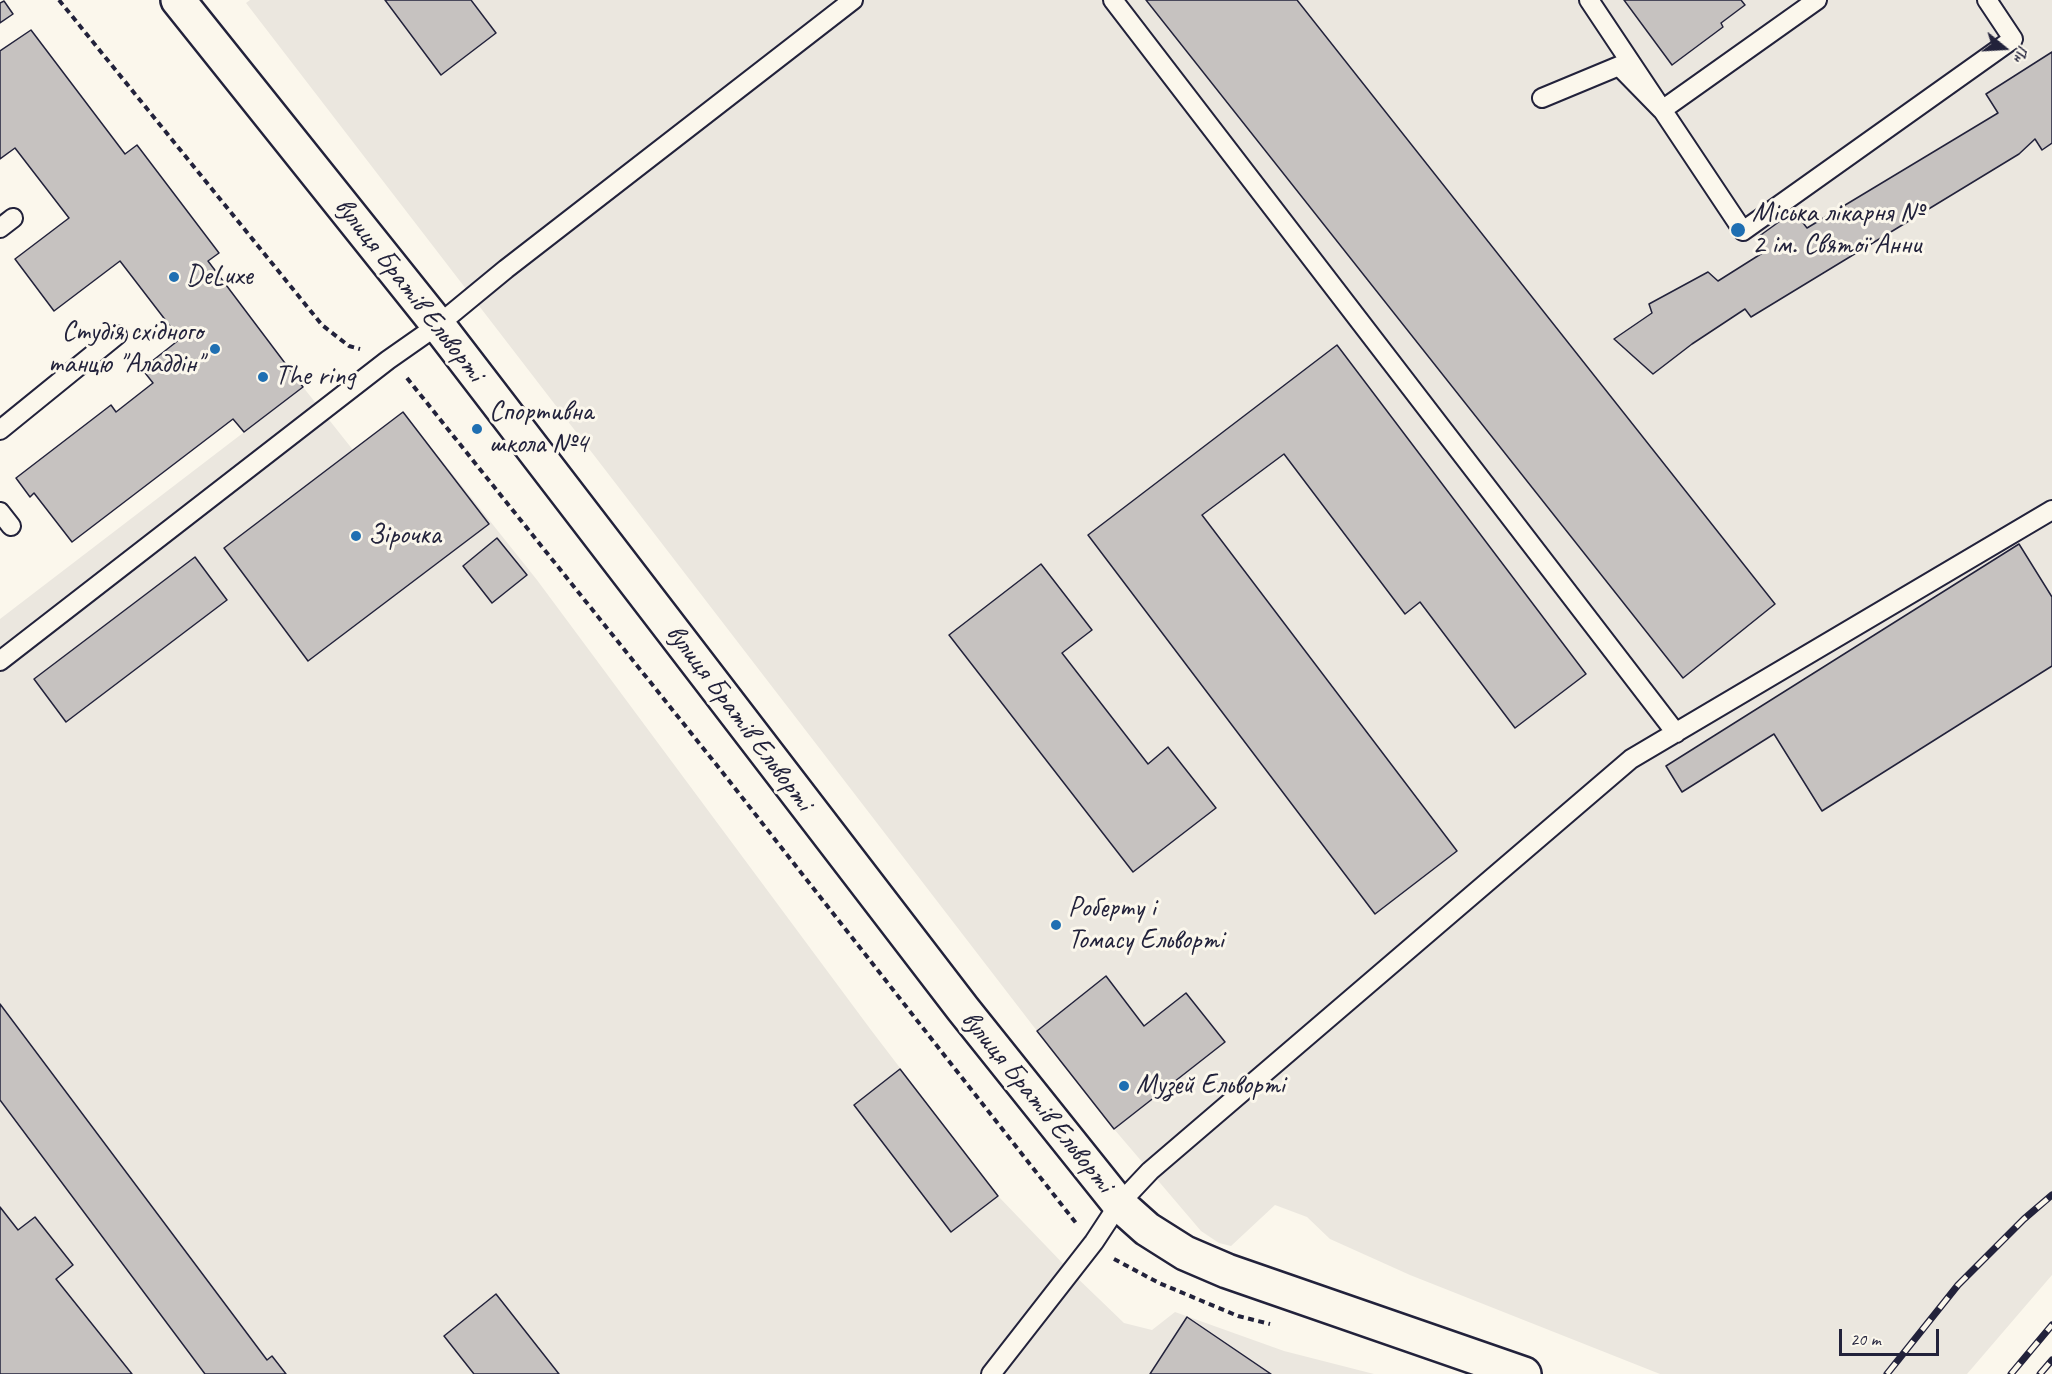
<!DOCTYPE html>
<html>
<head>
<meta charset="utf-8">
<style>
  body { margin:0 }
  #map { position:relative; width:2052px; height:1374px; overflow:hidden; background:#fbf7ec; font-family:Caveat,sans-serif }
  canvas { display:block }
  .north { position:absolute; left:1974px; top:18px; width:60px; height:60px; -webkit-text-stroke:4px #fbf7ec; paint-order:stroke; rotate:108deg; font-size:16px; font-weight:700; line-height:24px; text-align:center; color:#22223b }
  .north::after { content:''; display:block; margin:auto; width:21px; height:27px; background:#22223b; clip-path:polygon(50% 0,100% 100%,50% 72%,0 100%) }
  .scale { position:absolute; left:1839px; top:1329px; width:100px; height:27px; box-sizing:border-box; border:3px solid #22223b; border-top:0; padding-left:8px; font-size:18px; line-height:21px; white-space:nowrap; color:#22223b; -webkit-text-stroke:4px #fbf7ec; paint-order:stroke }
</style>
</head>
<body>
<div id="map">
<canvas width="2052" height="1374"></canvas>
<div class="north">Пн</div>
<div class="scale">20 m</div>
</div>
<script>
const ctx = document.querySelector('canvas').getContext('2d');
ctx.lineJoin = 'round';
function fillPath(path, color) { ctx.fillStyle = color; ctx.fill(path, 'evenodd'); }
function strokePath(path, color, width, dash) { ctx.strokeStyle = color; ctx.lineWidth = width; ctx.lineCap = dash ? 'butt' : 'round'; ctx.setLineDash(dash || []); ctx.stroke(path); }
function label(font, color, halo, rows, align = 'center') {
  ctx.font = font + ' Caveat,sans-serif'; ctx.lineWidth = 6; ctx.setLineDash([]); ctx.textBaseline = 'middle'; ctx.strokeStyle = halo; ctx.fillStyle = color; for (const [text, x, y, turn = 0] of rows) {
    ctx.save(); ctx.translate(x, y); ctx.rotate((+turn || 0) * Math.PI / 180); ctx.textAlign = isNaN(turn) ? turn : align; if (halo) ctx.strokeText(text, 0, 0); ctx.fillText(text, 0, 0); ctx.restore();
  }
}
const built = new Path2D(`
  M250,0H2052V1275L1967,1374H1660L1410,1275L1330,1239L1307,1217L1275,1205L1231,1246L1219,1243L1201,1231L1114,1129L1037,1031L246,3Z
  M303,387L353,450L403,412L537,580L871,1030L998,1196L1071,1272L1124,1323L1152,1330L1175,1312L1284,1351L1374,1374H0V619Z`);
const building = new Path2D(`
  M385,0H471L496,33L441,75Z
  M1146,0H1297L1775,604L1683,678Z
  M1624,0H1741L1745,5L1721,23L1723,27L1672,65Z
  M4,1L13,14L0,23V3Z
  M31,30L125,154L137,145L219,253L208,261L303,387L244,432L233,419L72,542L34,493L30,497L16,478L111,405L116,412L153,383L142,369L180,339L120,261L54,311L15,259L69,218L15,148L0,159V51Z
  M2052,52V143L2042,150L2035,139L2019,154L1751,317L1745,309L1692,344L1653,374L1614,339L1652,313L1649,304L1708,272L1718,281L1764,252L1758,237L1794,211L1807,228L1998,113L1986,94Z
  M1337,345L1586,674L1515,728L1420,602L1405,614L1284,454L1202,515L1457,851L1375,914L1088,535Z
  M403,412L489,524L308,661L224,548Z
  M497,538L527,575L492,603L463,566Z
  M2019,544L2052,597V666L1822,811L1774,734L1682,792L1666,766Z
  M195,557L227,600L66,722L34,679Z
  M1041,564L1092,630L1062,653L1148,764L1168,747L1216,808L1133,872L949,635Z
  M1106,976L1144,1026L1186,993L1225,1042L1114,1129L1037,1031Z
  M0,1004L267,1360L272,1356L286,1374H205L0,1100Z
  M900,1069L998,1196L951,1232L854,1105Z
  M0,1207L18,1230L35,1217L73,1265L56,1279L132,1374H0Z
  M496,1294L559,1374H474L444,1336Z
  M1187,1317L1271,1374H1150Z`);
const path = new Path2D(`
  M59,0L322,325L349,346L360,349
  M407,378L719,768L1076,1223
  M1114,1259L1159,1283L1238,1316L1270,1324`);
const lane = new Path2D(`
  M1113,0L1676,733
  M1589,0L1743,231L2013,39L1987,0
  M1542,98L1619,66L1662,110L1817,0
  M0,228L13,218
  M0,430L117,335
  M0,512L11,526
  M0,661L388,360L438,325L506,269L853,0
  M991,1374L1094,1242L1119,1204L1150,1171L1631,759L2052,510`);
const secondary = new Path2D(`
  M178,0L438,325L963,1009L1119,1204L1147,1229L1185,1253L1227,1271L1524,1374`);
const rail = new Path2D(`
  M1887,1374L1958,1285L2024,1219L2052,1195
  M2011,1374L2052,1325
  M2040,1374L2052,1360`);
const markers = [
  [1738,230,8,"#1f6fb2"],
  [174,277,6,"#1f6fb2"],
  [215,349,6,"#1f6fb2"],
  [263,377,6,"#1f6fb2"],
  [477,429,6,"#1f6fb2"],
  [356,536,6,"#1f6fb2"],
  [1056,925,6,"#1f6fb2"],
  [1124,1086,6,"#1f6fb2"]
];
const poiNames = [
  ["Міська лікарня №",1752,214],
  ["2 ім. Святої Анни",1752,246],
  ["DeLuxe",186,277],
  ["Студія східного",203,333,"right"],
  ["танцю \"Аладдін\"",203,365,"right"],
  ["The ring",275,377],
  ["Спортивна",489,413],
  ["школа №4",489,445],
  ["Зірочка",368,536],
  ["Роберту і",1068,909],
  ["Томасу Ельворті",1068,941],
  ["Музей Ельворті",1136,1086]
];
const streetNames = [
  ["вулиця Братів Ельворті",409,290,52],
  ["вулиця Братів Ельворті",739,718,53],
  ["вулиця Братів Ельворті",1037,1102,51]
];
fillPath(built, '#ebe7df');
fillPath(building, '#c6c2c0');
strokePath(building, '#22223b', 1.5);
strokePath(lane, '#22223b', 22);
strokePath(secondary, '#22223b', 38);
strokePath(path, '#22223b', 4, [6, 4.5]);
strokePath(lane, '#fbf7ec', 18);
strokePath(secondary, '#fbf7ec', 33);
strokePath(rail, '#22223b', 7);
strokePath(rail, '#fbf7ec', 4.5, [14]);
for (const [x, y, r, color] of markers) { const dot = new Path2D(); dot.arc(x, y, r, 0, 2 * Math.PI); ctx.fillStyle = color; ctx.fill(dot); strokePath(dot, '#fbf7ec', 2); }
label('28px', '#22223b', '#fbf7ec', poiNames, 'left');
label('28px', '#22223b', '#fbf7ec', streetNames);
</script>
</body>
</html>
